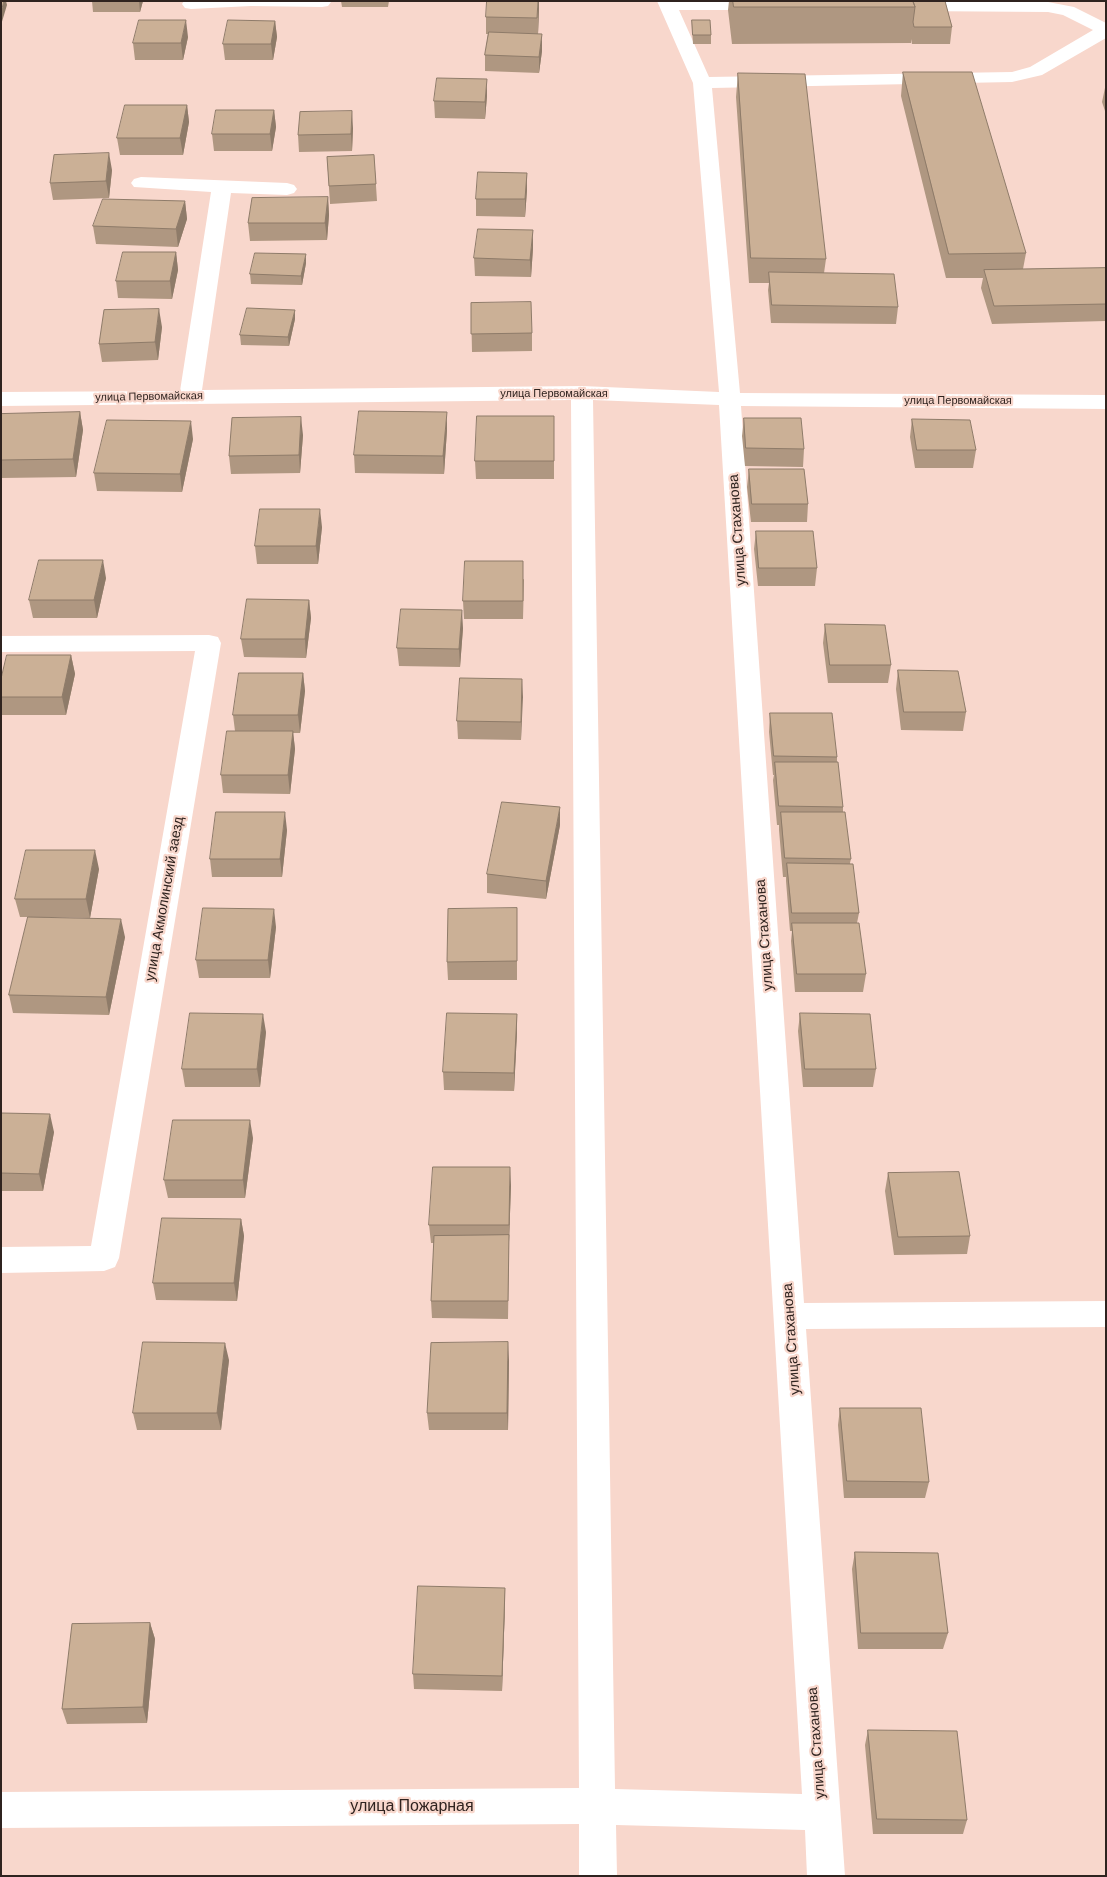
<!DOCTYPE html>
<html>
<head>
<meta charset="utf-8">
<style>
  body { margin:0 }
  #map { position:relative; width:1107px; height:1877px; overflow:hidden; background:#f8d7cc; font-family:"DM Sans",sans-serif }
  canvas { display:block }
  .frame { position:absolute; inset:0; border:2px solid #2f231f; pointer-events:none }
</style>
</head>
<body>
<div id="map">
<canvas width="1107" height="1877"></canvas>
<div class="frame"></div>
</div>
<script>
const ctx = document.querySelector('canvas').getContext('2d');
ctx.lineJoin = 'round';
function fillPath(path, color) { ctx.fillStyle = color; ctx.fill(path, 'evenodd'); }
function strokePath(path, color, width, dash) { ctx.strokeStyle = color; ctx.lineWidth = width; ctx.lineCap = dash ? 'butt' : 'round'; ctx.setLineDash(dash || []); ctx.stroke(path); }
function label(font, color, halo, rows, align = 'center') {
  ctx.font = font + ' "DM Sans",sans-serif'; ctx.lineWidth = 4.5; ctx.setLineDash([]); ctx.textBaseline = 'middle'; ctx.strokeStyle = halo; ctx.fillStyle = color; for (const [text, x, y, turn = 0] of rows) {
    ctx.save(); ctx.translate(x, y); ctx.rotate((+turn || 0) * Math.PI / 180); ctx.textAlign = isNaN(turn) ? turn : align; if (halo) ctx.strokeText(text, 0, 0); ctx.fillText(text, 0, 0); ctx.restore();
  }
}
const minor = new Path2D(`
  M184,1H330L331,2L328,6L322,7L251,6L191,9L185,8L182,4Z
  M657,1H773L776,5L773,9L767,10H679L709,77L1012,72L1030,67L1093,30L1063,15L1048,12L910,11L904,10L901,6L904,2L908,1L1048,2L1074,7L1106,23V38L1042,75L1012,82L712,88L740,393L1106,395V409L741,406L804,1303L1106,1301V1327L806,1329L845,1876H807L805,1830L616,1825L617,1876H579V1824L1,1828V1792L579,1788L571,400L1,406V392L180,391L211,192L134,187L131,183L134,179L141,177L287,183L294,185L297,189L294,193L287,195L231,193L202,390L582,386L719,392L693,83ZM593,400L719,405L802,1794L615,1789Z
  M209,635L218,637L221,643L119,1258L115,1267L104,1271L1,1273V1247L91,1246L195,651L1,652V636Z`);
const wall = new Path2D(`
  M92,1H143L140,12H93Z
  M341,1H389L388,7H342Z
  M729,1H945L952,27L950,44H912L911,39V43L732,44L728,10Z
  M539,8L538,34L542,51L539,73L485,71V55L488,34H486V17Z
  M692,20L711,35V44H693L692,28Z
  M275,21L277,37L273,60H225L223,44Z
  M188,37L183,60H135L133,43Z
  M903,72L1026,253L1023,269L1106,268V321L992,324L981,288L983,278H946L901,96Z
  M738,73L826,259L824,273L898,307L896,324L771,323L768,290L769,283H749L736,97Z
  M1106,83V114L1102,102Z
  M487,96L485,119L435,118L434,101Z
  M187,105L189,122L183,155H120L117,138Z
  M274,110L276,127L272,151H214L212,134Z
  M353,128L352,151L299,152L298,135Z
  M374,155L377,201L330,204L327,157Z
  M112,170L109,198L53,200L50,183Z
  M527,173V190L525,217L476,216V199Z
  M328,197L329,215L327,240L250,241L248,223Z
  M185,201L187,219L178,247L96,244L93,226Z
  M533,248L531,277L475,276L474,258Z
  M176,252L178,270L172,299L118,298L116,281Z
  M306,263L302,285L251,284L250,274Z
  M471,303L532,333V351L472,352Z
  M295,319L289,346L241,345L240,335Z
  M162,327L158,360L102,362L99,344Z
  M80,412L83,430L76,477L1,478V414Z
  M554,416V479H476L475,461Z
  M744,418L804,449L803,467L745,466L742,436Z
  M912,419L976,450L973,468H915L910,437Z
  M447,430L444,474L355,473L354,455Z
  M303,435L300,473L231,474L229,456Z
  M193,439L182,492L97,491L94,473Z
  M749,469L808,504L807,522H751L747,487Z
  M322,527L318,564H257L255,546Z
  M756,531L817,568L815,586H758L754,549Z
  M106,578L97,618H33L29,600Z
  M524,579L523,619H464L463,601Z
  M309,600L311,618L306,658L244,657L241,639Z
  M825,624L891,665L888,683H828L823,643Z
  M463,628L460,667L399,666L397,648Z
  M71,655L75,674L66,715H1V679Z
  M898,670L966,712L963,731L901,730L896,689Z
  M303,673L305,691L300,733H293L295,749L290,794L223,793L221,775L235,731L233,715Z
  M522,679L521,740L458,739L457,721Z
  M770,713L837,757V762L843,807V812L851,859L850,863L859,913L857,923L866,974L863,992H795L791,941L792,931H790L786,881V877H783L779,830V825H777L773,780L774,775H773L769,732Z
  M560,825L546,899L487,893V874Z
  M287,830L282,877H212L210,859Z
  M99,869L90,918L45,917L125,937L109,1015L13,1013L9,995L28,917H20L15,899Z
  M517,908V980H448L447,962Z
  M276,927L270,978H199L196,960Z
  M800,1013L876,1069L873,1087H803L798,1031Z
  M517,1014V1032L514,1091L444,1090L443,1072Z
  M266,1032L260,1087H185L182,1069Z
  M1,1113L54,1132L43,1191H1Z
  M253,1138L245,1198H168L164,1180Z
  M888,1173L970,1236L967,1254L894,1255L885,1191Z
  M511,1185L509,1242L508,1319L432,1318L431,1301L434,1243H431L429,1225Z
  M241,1219L244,1236L237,1301L156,1300L153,1283Z
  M229,1360L221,1430H137L133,1413Z
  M509,1360L508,1430H429L427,1413Z
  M840,1408L929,1482L925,1498H844L838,1425Z
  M855,1552L948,1633L943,1649H858L852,1569Z
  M505,1588V1604L502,1691L414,1689L413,1674Z
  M150,1623L155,1639L147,1723L67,1724L62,1709Z
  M868,1730L967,1820L963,1834H873L865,1745Z`);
const shadedWall = new Path2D(`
  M4,1H6L7,5L1,25V12Z
  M139,1H143L140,12Z
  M538,1H539V8L538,34Z
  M186,20L188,37L183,60L181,43Z
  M275,21L277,37L273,60L271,44Z
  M542,34V51L539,73V57Z
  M487,79V96L485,119V102Z
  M187,105L189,122L183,155L180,138Z
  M274,110L276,127L272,151L270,134Z
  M352,111L353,128L352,151L351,134Z
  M109,153L112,170L109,198L106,181Z
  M527,173V190L525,217V199Z
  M328,197L329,215L327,240L325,223Z
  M185,201L187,219L178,247L176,229Z
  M533,230V248L531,277L530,260Z
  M176,252L178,270L172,299L170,281Z
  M306,254V263L302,285L301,276Z
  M159,309L162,327L158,360L155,342Z
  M295,310V319L289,346L288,337Z
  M80,412L83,430L76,477L73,459Z
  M447,412V430L444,474L443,456Z
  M301,417L303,435L300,473L299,455Z
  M191,421L193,439L182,492L180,474Z
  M320,509L322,527L318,564L316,546Z
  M103,560L106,578L97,618L94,600Z
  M309,600L311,618L306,658L305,639Z
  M462,610L463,628L460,667L459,649Z
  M71,655L75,674L66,715L62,697Z
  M303,673L305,691L300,733L298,715Z
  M522,679L523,697L521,740V722Z
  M293,731L295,749L290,794L288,775Z
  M560,807V825L546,899V881Z
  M285,812L287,830L282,877L280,859Z
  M95,850L99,869L90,918L86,899Z
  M274,909L276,927L270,978L268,960Z
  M121,919L125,937L109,1015L106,997Z
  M263,1014L266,1032L260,1087L257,1069Z
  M517,1014V1032L514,1091V1073Z
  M50,1114L54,1132L43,1191L39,1174Z
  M250,1120L253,1138L245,1198L243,1180Z
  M510,1167L511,1185L509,1242L508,1319L509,1225Z
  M241,1219L244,1236L237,1301L234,1283Z
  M508,1342L509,1360L508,1430L507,1413Z
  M225,1343L229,1360L221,1430L217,1413Z
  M505,1588V1604L502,1691V1676Z
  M150,1623L155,1639L147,1723L143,1707Z`);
const building = new Path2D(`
  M1,1H4L1,12Z
  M487,1H538L537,18L486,17Z
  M733,1H913L915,7H734Z
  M913,1H945L952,27H914L913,22L915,7Z
  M139,20H186L181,43H133Z
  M228,20L275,21L271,44H223Z
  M692,20H710L711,35H693Z
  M489,32L542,34L539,57L485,55Z
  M903,72H972L1026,253L949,254Z
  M738,73L805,74L826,259L751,258Z
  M437,78L487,79L485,102L434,101Z
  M125,105H187L180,138H117Z
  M216,110H274L270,134H212Z
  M352,111L351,134L298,135L300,112Z
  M109,153L106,181L50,183L54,155Z
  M374,155L376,184L329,186L327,157Z
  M478,172L527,173L525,199H476Z
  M328,197L325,223H248L252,198Z
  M103,199L185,201L176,229L93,226Z
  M478,229L533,230L530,260L474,258Z
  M123,252H176L170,281H116Z
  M255,253L306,254L301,276L250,274Z
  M1106,268V304L994,306L984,270Z
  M769,272L894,274L898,307L772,305Z
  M531,302L532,333L471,334V303Z
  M247,308L295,310L288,337L240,335Z
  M159,309L155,342L99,344L104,310Z
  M359,411L447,412L443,456L354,455Z
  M80,412L73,459L1,460V414Z
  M477,416H554V461H475Z
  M301,417L299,455L229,456L232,418Z
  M744,418H801L804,449L746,448Z
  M912,419L970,420L976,450H917Z
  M107,420L191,421L180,474L94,473Z
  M749,469H804L808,504H752Z
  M260,509H320L316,546H255Z
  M756,531H813L817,568H759Z
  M39,560H103L94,600H29Z
  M465,561H523V601H463Z
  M247,599L309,600L305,639H241Z
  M401,609L462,610L459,649L397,648Z
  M825,624L885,625L891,665H830Z
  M7,655H71L62,697H1V679Z
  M898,670L958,671L966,712H904Z
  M239,673H303L298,715H233Z
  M460,678L522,679L521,722L457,721Z
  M770,713H832L837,757L774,756Z
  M227,731H293L288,775H221Z
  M775,762H838L843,807L779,806Z
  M502,802L560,807L546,881L487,874Z
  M216,812H285L280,859H210Z
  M781,812H845L851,859L785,858Z
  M26,850H95L86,899H15Z
  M787,863L853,864L859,913H792Z
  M203,908L274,909L268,960H196Z
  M517,908V961L447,962L448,909Z
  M28,917L121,919L106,997L9,995Z
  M792,923H859L866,974H797Z
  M190,1013L263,1014L257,1069H182Z
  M447,1013L517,1014L514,1073L443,1072Z
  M800,1013L870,1014L876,1069H805Z
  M1,1113L50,1114L39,1174L1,1173Z
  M173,1120H250L243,1180H164Z
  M433,1167H510L509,1225H429Z
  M959,1172L970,1236L898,1237L888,1173Z
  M162,1218L241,1219L234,1283H153Z
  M509,1235L508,1301H431L434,1236Z
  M143,1342L225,1343L217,1413H133Z
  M508,1342L507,1413H427L431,1343Z
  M840,1408H921L929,1482L847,1481Z
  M855,1552L938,1553L948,1633H861Z
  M418,1586L505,1588L502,1676L413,1674Z
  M150,1623L143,1707L62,1709L72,1624Z
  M868,1730L957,1731L967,1820L877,1819Z`);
const farStreetnames = [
  ["улица Первомайская",554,394],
  ["улица Первомайская",149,397,-1],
  ["улица Первомайская",958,401]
];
const streetNames = [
  ["улица Стаханова",738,530,-94],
  ["улица Акмолинский заезд",165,899,-80],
  ["улица Стаханова",765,935,-94],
  ["улица Стаханова",792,1339,-94],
  ["улица Стаханова",817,1743,-94]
];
const nearStreetnames = [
  ["улица Пожарная",412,1807]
];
fillPath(minor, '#fff');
fillPath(wall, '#af9781');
fillPath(shadedWall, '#8e7b69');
fillPath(building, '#cbb096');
strokePath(building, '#8e7b69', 1);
label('11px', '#2f231f', '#f8d7cc', farStreetnames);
label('14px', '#2f231f', '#f8d7cc', streetNames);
label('16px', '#2f231f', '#f8d7cc', nearStreetnames);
</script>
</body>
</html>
